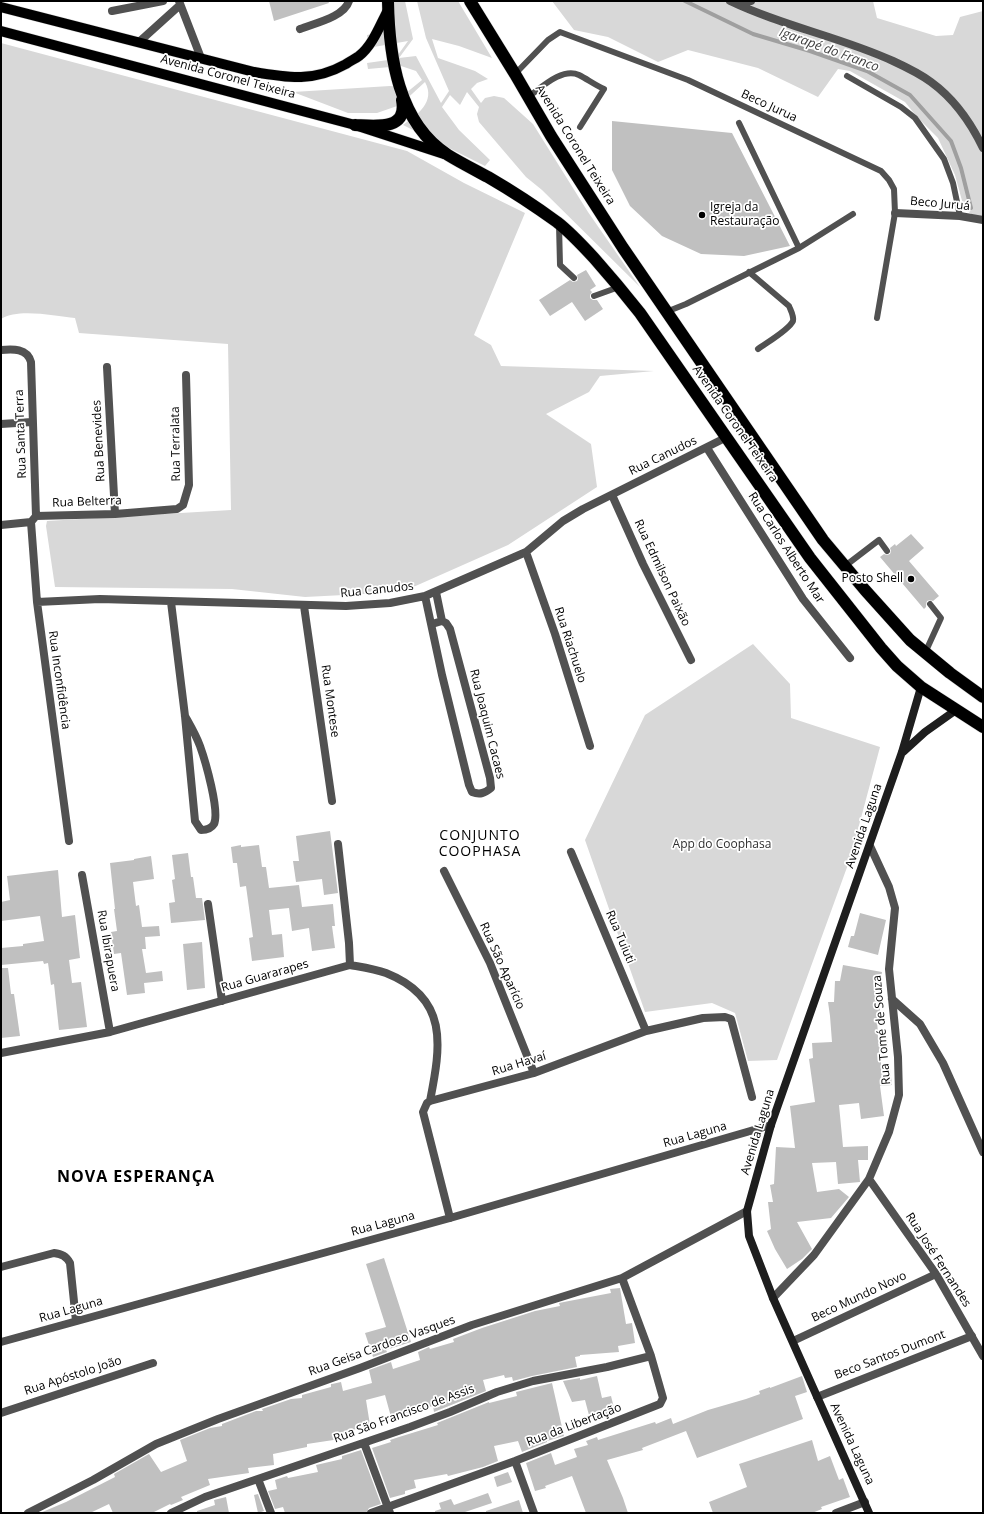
<!DOCTYPE html>
<html>
<head>
<meta charset="utf-8">
<style>
  body { margin:0 }
  #map { position:relative; width:984px; height:1514px; overflow:hidden; background:#fff; font-family:"Open Sans",sans-serif }
  canvas { display:block }
  .frame { position:absolute; inset:0; border:2px solid #000; pointer-events:none }
</style>
</head>
<body>
<div id="map">
<canvas width="984" height="1514"></canvas>
<div class="frame"></div>
</div>
<script>
const ctx = document.querySelector('canvas').getContext('2d');
ctx.lineJoin = 'round';
function fillPath(path, color) { ctx.fillStyle = color; ctx.fill(path, 'evenodd'); }
function strokePath(path, color, width, dash) { ctx.strokeStyle = color; ctx.lineWidth = width; ctx.lineCap = dash ? 'butt' : 'round'; ctx.setLineDash(dash || []); ctx.stroke(path); }
function label(font, color, halo, rows, align = 'center') {
  ctx.font = font + ' "Open Sans",sans-serif'; ctx.lineWidth = 3.5; ctx.setLineDash([]); ctx.textBaseline = 'middle'; ctx.strokeStyle = halo; ctx.fillStyle = color; for (const [text, x, y, turn = 0] of rows) {
    ctx.save(); ctx.translate(x, y); ctx.rotate((+turn || 0) * Math.PI / 180); ctx.textAlign = isNaN(turn) ? turn : align; if (halo) ctx.strokeText(text, 0, 0); ctx.fillText(text, 0, 0); ctx.restore();
  }
}
const green = new Path2D(`
  M393,1H405L413,39L399,58L416,56L441,103L449,91L426,38L417,1H458L492,58L459,46L432,39L438,58L475,71L488,79L477,83L471,89L481,103L485,98L494,96L504,98L533,124L588,212L640,287L542,190L526,177L479,122L477,114L479,107L467,92L460,105L450,95L442,107L459,130L490,160L485,166L403,125C417,115 436,102 425,82L400,105L377,113H348L293,92L390,86L400,87L406,93L422,80L416,71L401,66L368,69L367,63L395,59L408,41L368,48L367,35L381,32Z
  M552,1H873L877,18L936,36L953,35L960,17L983,11V224L964,208L955,175L938,138L917,117L905,102L850,71L838,69L818,97L758,68L688,50L658,62L608,37L574,30Z
  M1,43L407,151L464,183L525,213L474,335L491,345L501,366L654,371L600,376L589,392L546,414L591,444L597,487L508,545L402,592L305,597L232,589L55,587L46,526L47,521L231,510L228,344L79,333L75,318C55,316 18,308 1,319Z
  M753,644L790,684L791,718L880,747L850,859L777,1060L748,1061L735,1013L712,1003L645,1012L585,840L645,715Z`);
const stream = new Path2D(`
  M685,1L753,34L810,51L867,71L910,95L951,141L961,168L971,208`);
const building = new Path2D(`
  M269,1H328L329,3L274,21Z
  M612,121L732,133L790,246L744,256L701,254L662,236L630,206L612,170Z
  M586,270L596,286L590,290L592,292L590,295V298L593,300H597L603,309L585,321L572,302L550,316L539,300L570,280L573,282L577,281L578,279L577,275Z
  M911,534L924,548L909,561L939,596L933,601L930,600L927,601L926,604V607L924,609L880,557L884,554L887,555L890,554L891,551L890,548L895,544L896,546Z
  M330,831L338,893L324,895L322,879L296,882L293,861H299L296,836Z
  M241,845V847L259,845L262,867H266L269,888L299,885L302,907L333,904L335,926H332L335,948L312,951L309,928L292,931L289,908L269,910L272,935L282,934L284,957L252,961L249,938L253,937L246,886L240,887L237,863H233L231,847Z
  M188,853L191,877H193L196,898H202L205,920L171,923L169,903L175,902L172,880L175,879L172,855Z
  M151,856L154,879L133,882L136,906L139,905L142,927L159,926L160,936L145,937L146,949H142L146,973L162,971L163,981L144,983L145,993L127,995L121,953L114,954L111,932L117,931L114,909H115L110,863L134,860V859Z
  M58,870L62,917L75,915L80,958L69,960L72,983L81,982L87,1027L59,1030L54,984L51,985L48,963L44,964L43,961L1,965V948L23,946V944L44,941L40,916L1,921V902L10,900L7,876Z
  M860,913L886,920L878,955L848,947L851,936H854Z
  M202,942L205,988L187,990L183,944Z
  M843,965L882,972L877,1000H880V1016H877L878,1038H887L888,1048L879,1049L882,1070L890,1069L892,1085L880,1086L884,1116L861,1119L859,1103L839,1105L843,1147L868,1146V1160H858L860,1182L838,1184L836,1162L812,1163L817,1192L839,1189L849,1197L831,1218L797,1222L812,1249L802,1259L787,1269L775,1249L767,1231L771,1229L768,1202H773L770,1185L774,1184L776,1147L795,1148L790,1106L815,1102L809,1059L813,1058L812,1043L832,1042L830,1016L828,1002H834L835,981H840Z
  M1,968H8L11,994H14L20,1036L1,1038Z
  M384,1258L411,1342L386,1350L387,1352L373,1357L365,1333L386,1327L366,1264Z
  M620,1288L626,1324L632,1323L635,1343L618,1346L619,1352L580,1355V1356L575,1357L577,1367L532,1376L513,1381L512,1377L505,1378L504,1375L483,1380L486,1391L434,1412L433,1406L391,1417L385,1395L366,1400L370,1425L339,1434L340,1439L307,1444V1447L273,1454L274,1465L248,1468L249,1473L208,1479L210,1485L181,1497L183,1500L171,1505L170,1504L152,1513H113L109,1504L90,1513H40L66,1502L115,1477L114,1474L149,1454L161,1472L187,1461L180,1440L210,1428L222,1426V1424L256,1411H263L262,1409L291,1399L302,1398V1395L331,1387V1384H332L341,1382L343,1391L372,1383L369,1370L391,1362L393,1369L420,1360L418,1352L429,1347L430,1349L454,1342L453,1339L482,1328L535,1311L560,1306L559,1303L569,1301L611,1293L610,1289Z
  M597,1376L602,1398L611,1396L615,1412L590,1419L585,1400L572,1402L563,1381L580,1378V1380Z
  M802,1376L807,1392L795,1396L803,1419L697,1458L686,1431L642,1448L643,1450L607,1460L623,1498L628,1513H586L572,1476L545,1486L546,1488L535,1491L526,1463L551,1453L555,1465L577,1457L574,1449L588,1445L586,1441L597,1437L598,1440L655,1422L656,1424L671,1418L673,1424L708,1410L746,1399L760,1394L759,1391L770,1387V1388Z
  M552,1383L564,1436L547,1441V1442L522,1452L518,1441L494,1446L498,1461L483,1467L448,1476L447,1474L414,1480L416,1488L405,1491V1494L390,1498L372,1448L391,1442L390,1440L399,1437L438,1425L437,1423L489,1402V1403L517,1396L516,1392Z
  M812,1440L818,1461L830,1456L839,1480L843,1478L850,1497L821,1507L822,1509L812,1513H713L709,1502L747,1487L739,1464Z
  M361,1450L381,1504L369,1508L366,1513H285L283,1507L275,1509L268,1491L277,1489L275,1480L287,1476L288,1478L318,1472L316,1465L342,1459V1456Z
  M508,1472L512,1482L497,1487L494,1477Z
  M488,1493L492,1503L462,1513H435V1511L441,1509L439,1503L451,1499L454,1505Z
  M258,1494L264,1511L258,1513L254,1495Z
  M226,1497L229,1513H197V1511L215,1505L214,1500Z
  M519,1500L523,1513H486V1511Z`);
const lane = new Path2D(`
  M515,74L548,40L560,32L688,80L881,171L889,180L894,189L895,213L877,318
  M847,76L901,107L915,118L944,159L953,183L960,216
  M528,97C541,88 562,67 579,75C587,79 595,85 604,89L580,127
  M559,225L560,265L574,278
  M799,248L853,214
  M749,272L789,306C791,311 794,316 793,321C789,330 766,343 758,349
  M594,296L619,287
  M666,312L686,304L799,248L739,123
  M845,566L879,540L887,551
  M925,653L941,618L930,604`);
const street = new Path2D(`
  M179,1L201,58
  M730,1C782,26 841,37 893,61C906,67 919,73 931,82C953,98 971,123 983,148
  M736,3L751,1
  M112,11L163,1
  M300,29C315,23 344,17 349,1
  M139,42L180,5
  M895,213L960,216L983,220
  M1,350C13,349 27,348 31,362L36,516
  M107,367L115,514
  M1,424L32,422
  M707,448L803,599L850,658
  M612,495L643,564L691,660
  M31,522L37,602L69,841
  M1,525L31,522L36,516L115,514L177,509L183,505L189,485L186,375
  M526,552L555,634L590,746
  M436,592L442,621
  M425,596L442,675L469,785L472,792C480,795 485,793 491,788L490,778L450,629L446,623L442,621L432,624
  M37,602L100,599L346,606L390,603L425,596L526,552L563,521L583,509L727,437
  M171,602L185,716L195,821L201,830C206,830 211,829 214,824C220,811 205,760 200,746C196,735 190,725 185,716
  M304,606L332,801
  M338,844L349,943L350,965
  M571,852L646,1031
  M444,871L490,963L534,1073
  M82,875L110,1032
  M208,904L222,1001
  M892,999L920,1024L943,1063L983,1152
  M1,1053L110,1032L350,965C361,967 375,969 386,973C449,998 441,1045 430,1101
  M869,1179L936,1274L983,1356
  M450,1218L423,1112L427,1103L430,1101L534,1073L646,1031L703,1018L725,1017L731,1019L752,1097
  M1,1267L54,1253C62,1254 66,1256 70,1263L76,1321
  M773,1298L814,1255L869,1179L889,1132L899,1095L898,1057L889,969L895,908L889,887L870,846
  M793,1341L936,1274
  M1,1342L450,1218L771,1125
  M817,1397L972,1336
  M1,1413L153,1363
  M364,1443L390,1513
  M515,1461L534,1513
  M258,1479L271,1513
  M28,1513L93,1480L156,1444L218,1419L360,1368L472,1325L622,1278L747,1211
  M171,1513L205,1497L410,1427L450,1412L497,1392L533,1381L607,1367L651,1356
  M371,1513L515,1461L660,1404L663,1398L651,1356L622,1278
  M836,1513L865,1502`);
const secondary = new Path2D(`
  M903,752L925,732L956,710
  M869,1513L773,1298L749,1236L747,1211L771,1125L902,752L921,687`);
const primary = new Path2D(`
  M1,7L254,72C289,78 314,82 346,64C350,61 355,59 359,56C373,45 380,25 388,10
  M1,31L355,125L444,154`);
const highway = new Path2D(`
  M388,1C389,56 398,123 448,155C461,163 475,170 488,177C512,191 535,206 557,222C570,232 582,245 594,258C610,276 625,294 640,313L810,558L881,648L897,666L921,687L983,727
  M470,1L515,74L551,136L623,248L823,540L865,590L910,640L950,673L983,697
  M355,125C375,126 408,131 402,100`);
const markers = [
  [702,215,4,"#000"],
  [911,579,4,"#000"]
];
const streetNames = [
  ["Avenida Coronel Teixeira",228,77,15],
  ["Beco Jurua",769,106,25],
  ["Avenida Coronel Teixeira",575,145,58],
  ["Beco Juruá",940,204,5],
  ["Avenida Coronel Teixeira",735,424,55],
  ["Rua Santa Terra",21,434,-92],
  ["Rua Benevides",99,441,-93],
  ["Rua Terralata",176,444,-91],
  ["Rua Canudos",663,456,-26],
  ["Rua Belterra",87,502,-2],
  ["Rua Carlos Alberto Mar",786,548,57],
  ["Rua Edmilson Paixão",662,573,65],
  ["Rua Canudos",377,590,-6],
  ["Rua Riachuelo",570,645,72],
  ["Rua Inconfidência",59,680,82],
  ["Rua Montese",330,701,82],
  ["Rua Joaquim Cacaes",487,724,76],
  ["Avenida Laguna",864,826,-71],
  ["Rua Tuiuti",620,937,67],
  ["Rua Ibirapuera",108,951,80],
  ["Rua São Aparício",502,966,66],
  ["Rua Guararapes",265,976,-16],
  ["Rua Tomé de Souza",882,1030,-95],
  ["Rua Havaí",519,1064,-17],
  ["Avenida Laguna",758,1132,-73],
  ["Rua Laguna",695,1135,-16],
  ["Rua Laguna",383,1224,-15],
  ["Rua José Fernandes",938,1260,57],
  ["Beco Mundo Novo",859,1297,-25],
  ["Rua Laguna",71,1310,-16],
  ["Rua Geisa Cardoso Vasques",382,1346,-20],
  ["Beco Santos Dumont",890,1355,-21],
  ["Rua Apóstolo João",73,1376,-18],
  ["Rua São Francisco de Assis",404,1414,-20],
  ["Rua da Libertação",574,1425,-21],
  ["Avenida Laguna",852,1444,65]
];
const poiNames = [
  ["Igreja da",710,208],
  ["Restauração",710,222],
  ["Posto Shell",903,579,"right"]
];
const parkNames = [
  ["App do Coophasa",722,845]
];
const waterNames = [
  ["Igarapé do Franco",829,50,20]
];
const quarterNames = [
  ["CONJUNTO",480,836],
  ["COOPHASA",480,852]
];
const districtNames = [
  ["NOVA ESPERANÇA",136,1177]
];
fillPath(green, '#d8d8d8');
strokePath(stream, '#9f9f9f', 4);
fillPath(building, '#c0c0c0');
strokePath(primary, '#dbdbdb', 11);
strokePath(highway, '#dbdbdb', 13);
strokePath(lane, '#515151', 6);
strokePath(street, '#515151', 8);
strokePath(secondary, '#1e1e1e', 8);
strokePath(primary, '#000', 10);
strokePath(highway, '#000', 12);
for (const [x, y, r, color] of markers) { const dot = new Path2D(); dot.arc(x, y, r, 0, 2 * Math.PI); ctx.fillStyle = color; ctx.fill(dot); strokePath(dot, '#fff', 1.5); }
label('12px', '#000', '#fff', streetNames);
label('12px', '#000', '#fff', poiNames, 'left');
label('12px', '#2f2f2f', '#fff', parkNames);
label('italic 13px', '#404040', '#fff', waterNames);
ctx.letterSpacing = '1px';
label('14px', '#000', '#fff', quarterNames);
ctx.letterSpacing = '0px';
ctx.letterSpacing = '1px';
label('bold 16px', '#000', '#fff', districtNames);
ctx.letterSpacing = '0px';
</script>
</body>
</html>
